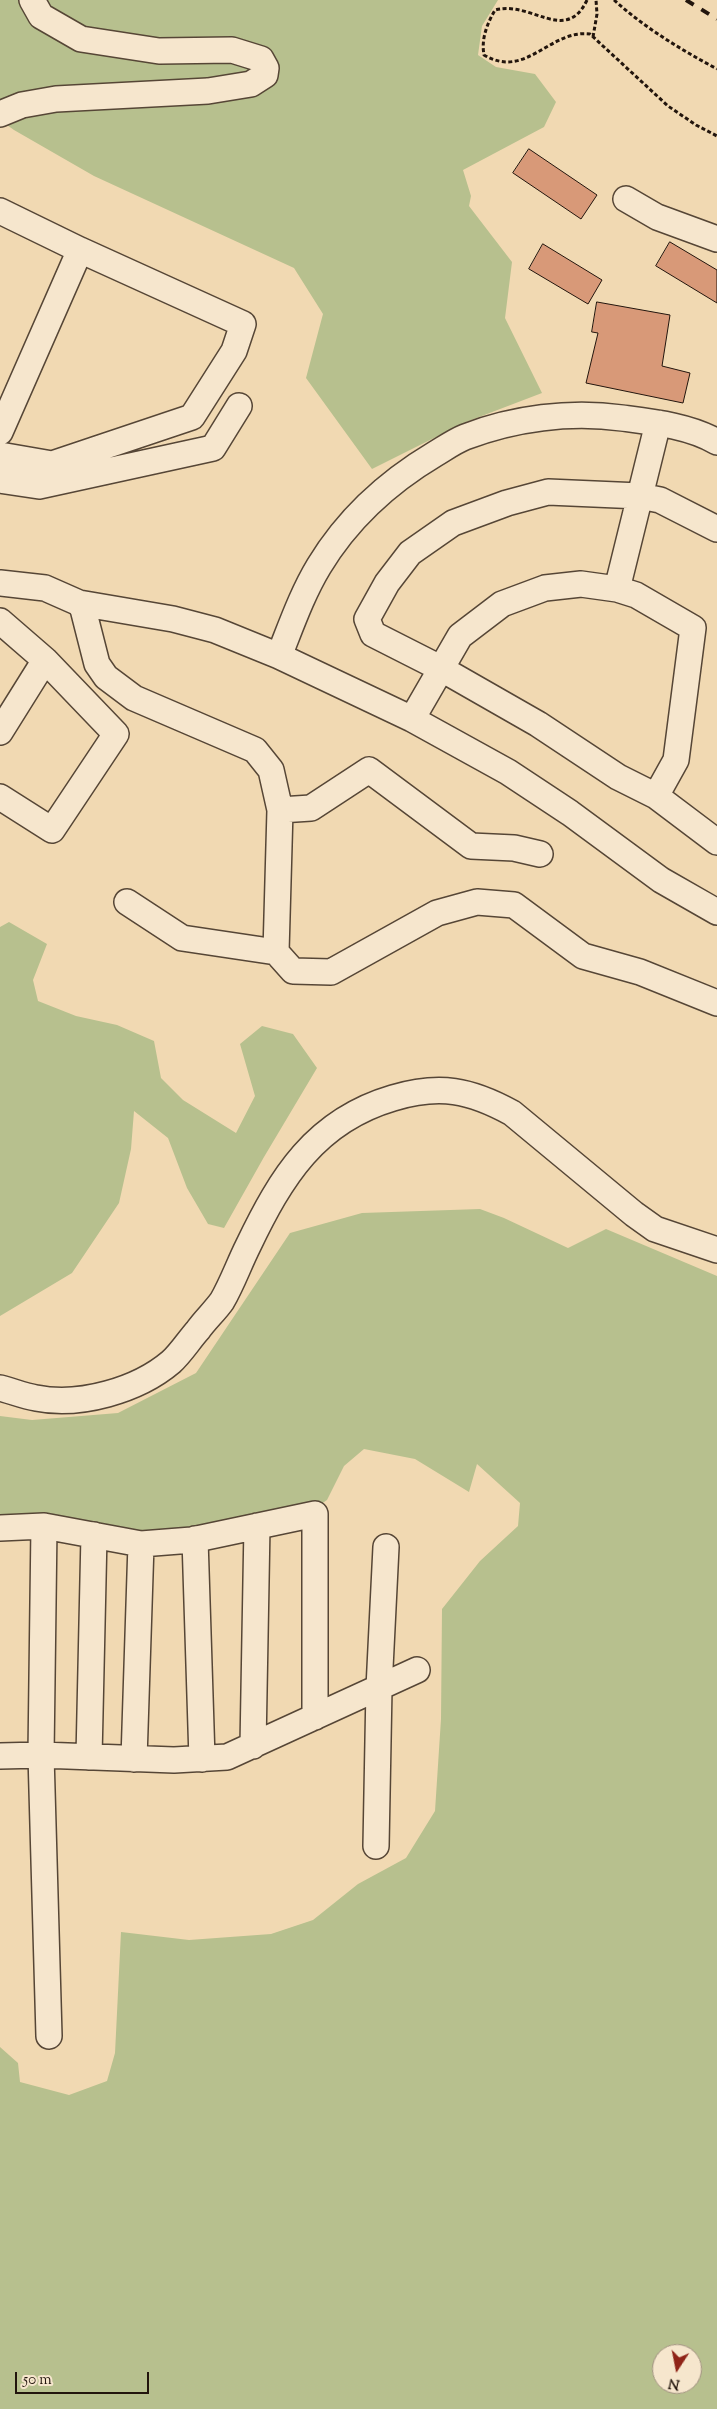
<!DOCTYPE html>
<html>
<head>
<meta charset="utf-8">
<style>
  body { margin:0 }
  #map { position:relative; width:717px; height:2409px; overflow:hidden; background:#f1d9b2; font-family:"Sorts Mill Goudy",serif }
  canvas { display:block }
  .north { position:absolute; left:652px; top:2344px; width:50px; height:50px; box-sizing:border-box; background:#f6e6cd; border:1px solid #a19280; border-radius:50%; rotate:191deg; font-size:14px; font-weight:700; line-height:20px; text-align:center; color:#22150d }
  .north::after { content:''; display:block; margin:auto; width:18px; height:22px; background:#8f2418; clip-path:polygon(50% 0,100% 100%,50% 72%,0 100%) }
  .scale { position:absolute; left:15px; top:2372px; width:134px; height:22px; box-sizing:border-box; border:2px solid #22150d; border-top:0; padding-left:6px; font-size:15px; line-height:18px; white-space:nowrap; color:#22150d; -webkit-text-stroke:4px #f6e6cd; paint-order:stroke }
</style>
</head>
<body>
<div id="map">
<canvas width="717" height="2409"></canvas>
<div class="north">N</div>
<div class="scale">50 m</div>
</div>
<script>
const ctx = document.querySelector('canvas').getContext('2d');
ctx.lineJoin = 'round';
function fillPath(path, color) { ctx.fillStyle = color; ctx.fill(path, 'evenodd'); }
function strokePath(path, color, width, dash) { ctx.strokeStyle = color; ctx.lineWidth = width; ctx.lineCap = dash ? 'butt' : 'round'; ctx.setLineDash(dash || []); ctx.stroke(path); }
const green = new Path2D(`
  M0,0H498L482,26L478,55L496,67L535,74L556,102L544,127L463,170L471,196L469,206L512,262L505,318L542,393L466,422L372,469L306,378L323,314L294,268L94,176L14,130L0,120Z
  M9,922L47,944L33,980L38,1001L76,1016L117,1025L154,1041L161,1078L183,1100L236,1133L255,1096L240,1044L262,1026L293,1034L317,1068L264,1157L224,1228L208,1224L187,1188L168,1138L134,1111L131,1149L119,1203L72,1273L0,1316V927Z
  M480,1209L504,1218L568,1248L606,1229L717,1276V2409H0V2047L18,2063L20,2082L69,2095L107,2081L115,2053L121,1932L189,1940L271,1934L313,1920L358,1884L406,1858L435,1811L441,1719L442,1609L480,1561L518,1526L520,1503L477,1464L469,1492L415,1459L364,1449L344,1466L327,1500L302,1517L192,1548L0,1522V1416L32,1420L118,1413L196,1373L290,1233L362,1213ZM662,2354H692V2384H662Z`);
const building = new Path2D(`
  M529,149L597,195L581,219L513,173Z
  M670,242L717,270V303L656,266Z
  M543,244L602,280L588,304L529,269Z
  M597,302L670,315L662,366L690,373L683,403L586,383L598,333L592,332Z`);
const path = new Path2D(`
  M587,0C566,45 531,0 495,10C487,24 481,39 484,55C526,80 550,29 590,34L668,106L696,125L717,136
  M614,0C645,28 680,49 717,69
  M593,37L597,14L596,0`);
const minor = new Path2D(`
  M0,114L22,105L56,99L208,91L251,84L265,75L266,68L261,59L232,50L159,51L81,39L41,16L32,0
  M626,199L657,217L717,239
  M0,211L80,250L243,324L234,351L192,417L52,464L0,455
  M0,432L80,250
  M0,480L39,486L213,448L239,406
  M717,529L660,500L640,496L548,492L507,503L453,523L410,553L387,583L367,619L373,634L440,668L538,724L618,777L656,796L717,842
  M0,583L45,588L79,603L173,619L215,630L279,656L412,719L508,772L570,813L661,880L717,912
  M617,589L658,423
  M79,603L83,609L97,664L106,677L134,698L255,750L271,770L280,810L276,952L293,971L331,972L437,913L477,902L514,905L583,956L640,972L717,1003
  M0,621L45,660L116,734L52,830L0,797
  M279,656C291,626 302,594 319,566C348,518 388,482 435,454C445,448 455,441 465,437C514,418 570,411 622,418C653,422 690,426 717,442
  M412,719L460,636L502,604L545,588L581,584L617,589L636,595L693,628L676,760L656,796
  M0,732L45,660
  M280,810L311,808L369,770L471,846L514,848L540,854
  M127,902L182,938L276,952
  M0,1388C12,1391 24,1396 36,1398C80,1407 138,1390 171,1362C181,1353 189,1340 198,1330C205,1320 215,1311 222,1301C232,1284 239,1264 248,1246C281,1177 315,1121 393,1098C440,1084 470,1090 512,1113L634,1214L655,1229L717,1250
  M44,1526L41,1755L49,2036
  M0,1528L44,1526L141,1544L192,1540L315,1514V1717
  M195,1539L202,1759
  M253,1746L257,1526
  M0,1756L41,1755L174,1760L227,1757L417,1670
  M89,1757L94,1535
  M134,1759L141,1544
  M376,1846L379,1688L386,1547`);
const rail = new Path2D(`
  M686,0L717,19`);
fillPath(green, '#b7c08e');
fillPath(building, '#d89978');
strokePath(building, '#22150d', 1);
strokePath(minor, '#564636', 28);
strokePath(path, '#22150d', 3, [4, 2.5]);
strokePath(minor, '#f6e6cd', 25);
strokePath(rail, '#22150d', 4, [9, 9]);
</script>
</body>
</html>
